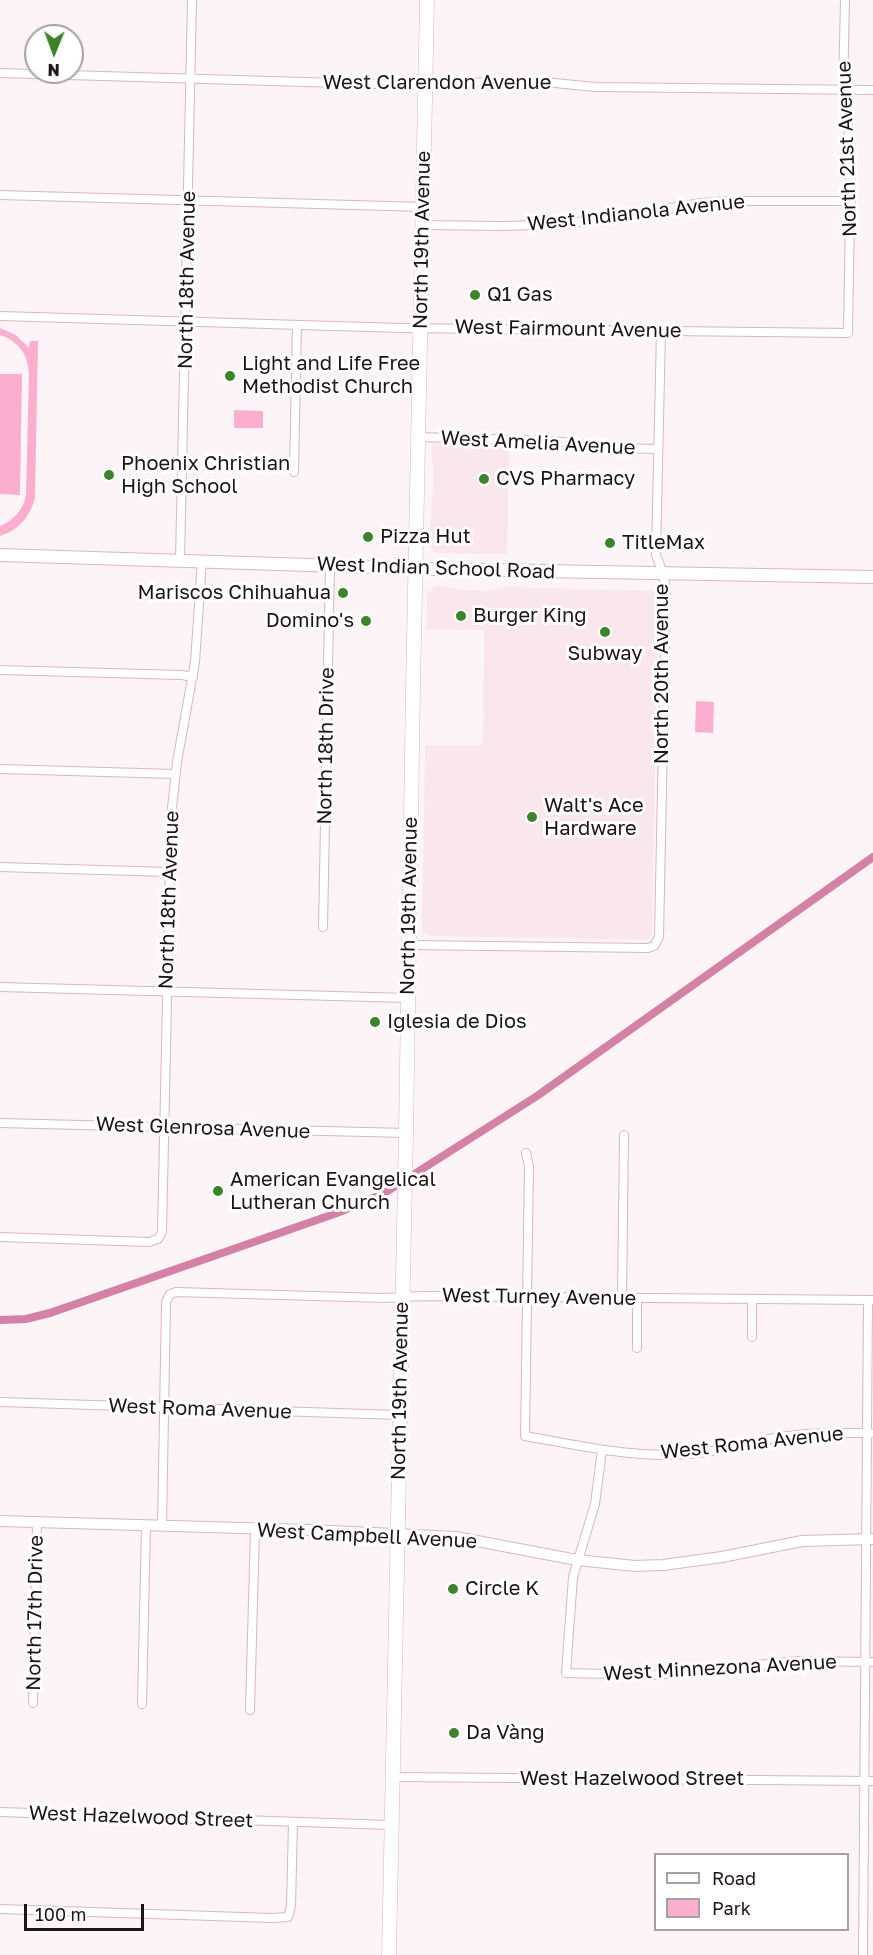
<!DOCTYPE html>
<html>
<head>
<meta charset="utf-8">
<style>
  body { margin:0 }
  #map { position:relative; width:873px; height:1955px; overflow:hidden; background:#fcf4f7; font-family:"Golos Text",sans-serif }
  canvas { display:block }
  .legend { position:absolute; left:654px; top:1853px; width:195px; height:78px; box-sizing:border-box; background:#fff; border:2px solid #a6a1a3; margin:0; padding:8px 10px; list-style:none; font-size:18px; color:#201318 }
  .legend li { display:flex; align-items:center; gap:12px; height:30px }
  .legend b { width:30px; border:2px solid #a6a1a3 }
  .north { position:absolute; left:24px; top:24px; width:60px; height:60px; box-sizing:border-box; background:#fff; border:2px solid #a6a1a3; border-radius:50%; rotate:181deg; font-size:16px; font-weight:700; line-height:24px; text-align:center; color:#201318 }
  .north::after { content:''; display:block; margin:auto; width:21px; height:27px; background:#3c842a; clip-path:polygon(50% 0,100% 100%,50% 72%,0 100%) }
  .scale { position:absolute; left:24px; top:1904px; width:120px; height:27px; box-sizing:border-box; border:3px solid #201318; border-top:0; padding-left:8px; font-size:18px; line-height:21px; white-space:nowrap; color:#201318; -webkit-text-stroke:4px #fff; paint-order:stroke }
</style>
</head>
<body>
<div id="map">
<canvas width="873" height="1955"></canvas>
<ul class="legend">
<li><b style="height:8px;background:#fff"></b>Road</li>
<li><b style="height:16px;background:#fcaece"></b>Park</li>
</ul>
<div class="north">N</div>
<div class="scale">100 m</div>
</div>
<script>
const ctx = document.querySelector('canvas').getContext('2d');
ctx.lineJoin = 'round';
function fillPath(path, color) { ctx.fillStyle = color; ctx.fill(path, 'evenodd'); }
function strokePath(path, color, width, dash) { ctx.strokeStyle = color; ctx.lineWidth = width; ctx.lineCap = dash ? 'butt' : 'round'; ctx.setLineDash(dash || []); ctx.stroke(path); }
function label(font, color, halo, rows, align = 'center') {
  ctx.font = font + ' "Golos Text",sans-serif'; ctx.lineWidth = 6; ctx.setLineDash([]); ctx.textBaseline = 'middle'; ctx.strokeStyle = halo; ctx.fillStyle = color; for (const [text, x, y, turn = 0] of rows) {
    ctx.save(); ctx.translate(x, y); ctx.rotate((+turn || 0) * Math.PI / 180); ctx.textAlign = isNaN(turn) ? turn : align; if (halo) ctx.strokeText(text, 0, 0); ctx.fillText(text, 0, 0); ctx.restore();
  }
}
const built = new Path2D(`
  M434,444L509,446L507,554L438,553L434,552L431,547L429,543L434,474L431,450Z
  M439,586L464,590L488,591L505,587L657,591L658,595L652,933L649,939L645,940L430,936L422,932L425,745H483L484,630L426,629L427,595L434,587Z`);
const green = new Path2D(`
  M0,328L16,335L29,348L30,341H38L35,498C30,517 19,530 0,536V526C14,520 23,510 26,495L29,373C28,354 18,341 0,335Z
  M0,374H22L20,495L0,494Z
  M234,410L263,411V428H234Z
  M696,701L714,702L713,733L695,732Z`);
const canal = new Path2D(`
  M0,1320L26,1319L50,1313L337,1213L383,1194L537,1096L873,857`);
const minor = new Path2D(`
  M0,73L407,85L443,82L555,83L595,87L873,90
  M0,195L423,207
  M422,225L504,226L566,224L702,203L726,201H851
  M0,316L401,328L848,333L851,151L843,90L845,0
  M418,437L553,441L615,448L658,449
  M294,472L297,325
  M180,560L192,0
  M0,670L182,675L193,677
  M0,769L175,774
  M0,867L168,872
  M323,927L330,565
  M408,945L648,948L654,946L659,937L666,590L663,573L656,555L661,330
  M0,987L408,998
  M0,1123L406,1133
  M526,1153L529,1166L525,1436C571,1444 619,1455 666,1455C703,1455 738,1446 775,1438C806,1432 839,1433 871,1433
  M0,1237L149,1242L158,1239L162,1232L171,817L177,762L195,662L202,561
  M622,1298L624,1135
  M752,1300V1337
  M637,1348V1298
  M0,1402L399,1415
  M602,1450L595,1504L573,1577L566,1673L653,1675L799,1661L873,1662
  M162,1526L166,1302L170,1294L176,1292L383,1298L423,1296L873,1300
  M33,1703L37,1522
  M142,1704L146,1525
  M250,1710L255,1529
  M392,1777L873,1781
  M0,1812L391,1825
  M0,1909L272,1918L288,1917L291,1906L293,1822
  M863,1955L868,1300`);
const tertiary = new Path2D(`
  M0,1521L311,1530L456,1537L577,1560L635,1566L663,1565L722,1557L802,1541L873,1539`);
const secondary = new Path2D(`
  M0,555L433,569L873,577`);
const primary = new Path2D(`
  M389,1955L406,1133L413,689L427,0`);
const markers = [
  [475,295,6,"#3c842a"],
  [230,376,6,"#3c842a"],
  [109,475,6,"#3c842a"],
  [484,479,6,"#3c842a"],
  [368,537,6,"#3c842a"],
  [610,543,6,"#3c842a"],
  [343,593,6,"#3c842a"],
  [461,616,6,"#3c842a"],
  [366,621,6,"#3c842a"],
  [605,632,6,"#3c842a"],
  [532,817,6,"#3c842a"],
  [375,1022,6,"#3c842a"],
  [218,1191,6,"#3c842a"],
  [453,1589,6,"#3c842a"],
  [454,1733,6,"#3c842a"]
];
const streetNames = [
  ["West Clarendon Avenue",437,83],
  ["North 21st Avenue",847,149,-92],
  ["West Indianola Avenue",636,213,-6],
  ["North 19th Avenue",422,240,-89],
  ["North 18th Avenue",187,280,-89],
  ["West Fairmount Avenue",568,329,1],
  ["West Amelia Avenue",538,443,3],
  ["West Indian School Road",436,568,2],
  ["North 20th Avenue",662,674,-90],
  ["North 18th Drive",326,746,-89],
  ["North 18th Avenue",169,900,-88],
  ["North 19th Avenue",409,906,-89],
  ["West Glenrosa Avenue",203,1128,2],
  ["West Turney Avenue",539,1297,1],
  ["North 19th Avenue",400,1391,-89],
  ["West Roma Avenue",200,1409,2],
  ["West Roma Avenue",752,1443,-6],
  ["West Campbell Avenue",367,1536,3],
  ["North 17th Drive",35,1613,-89],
  ["West Minnezona Avenue",720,1668,-3],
  ["West Hazelwood Street",632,1779],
  ["West Hazelwood Street",141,1817,2]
];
const poiNames = [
  ["Q1 Gas",487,295],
  ["Light and Life Free",242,364],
  ["Methodist Church",242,387],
  ["Phoenix Christian",121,464],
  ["High School",121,487],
  ["CVS Pharmacy",496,479],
  ["Pizza Hut",380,537],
  ["TitleMax",622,543],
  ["Mariscos Chihuahua",331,593,"right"],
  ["Burger King",473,616],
  ["Domino's",354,621,"right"],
  ["Subway",605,654,"center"],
  ["Walt's Ace",544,806],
  ["Hardware",544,829],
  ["Iglesia de Dios",387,1022],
  ["American Evangelical",230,1180],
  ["Lutheran Church",230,1203],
  ["Circle K",465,1589],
  ["Da Vàng",466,1733]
];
fillPath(built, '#fae7ee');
fillPath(green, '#fcaece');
strokePath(canal, '#d481a5', 8);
strokePath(minor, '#dbb5c3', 10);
strokePath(tertiary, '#dbb5c3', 12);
strokePath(secondary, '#dbb5c3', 14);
strokePath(primary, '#dbb5c3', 15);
strokePath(minor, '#fff', 8);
strokePath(tertiary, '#fff', 10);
strokePath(secondary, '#fff', 12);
strokePath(primary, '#fff', 14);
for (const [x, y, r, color] of markers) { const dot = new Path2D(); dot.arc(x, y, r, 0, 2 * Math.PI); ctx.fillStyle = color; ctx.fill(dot); strokePath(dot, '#fff', 2); }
label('20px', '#201318', '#fff', streetNames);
label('20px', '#201318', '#fff', poiNames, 'left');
</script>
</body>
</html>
